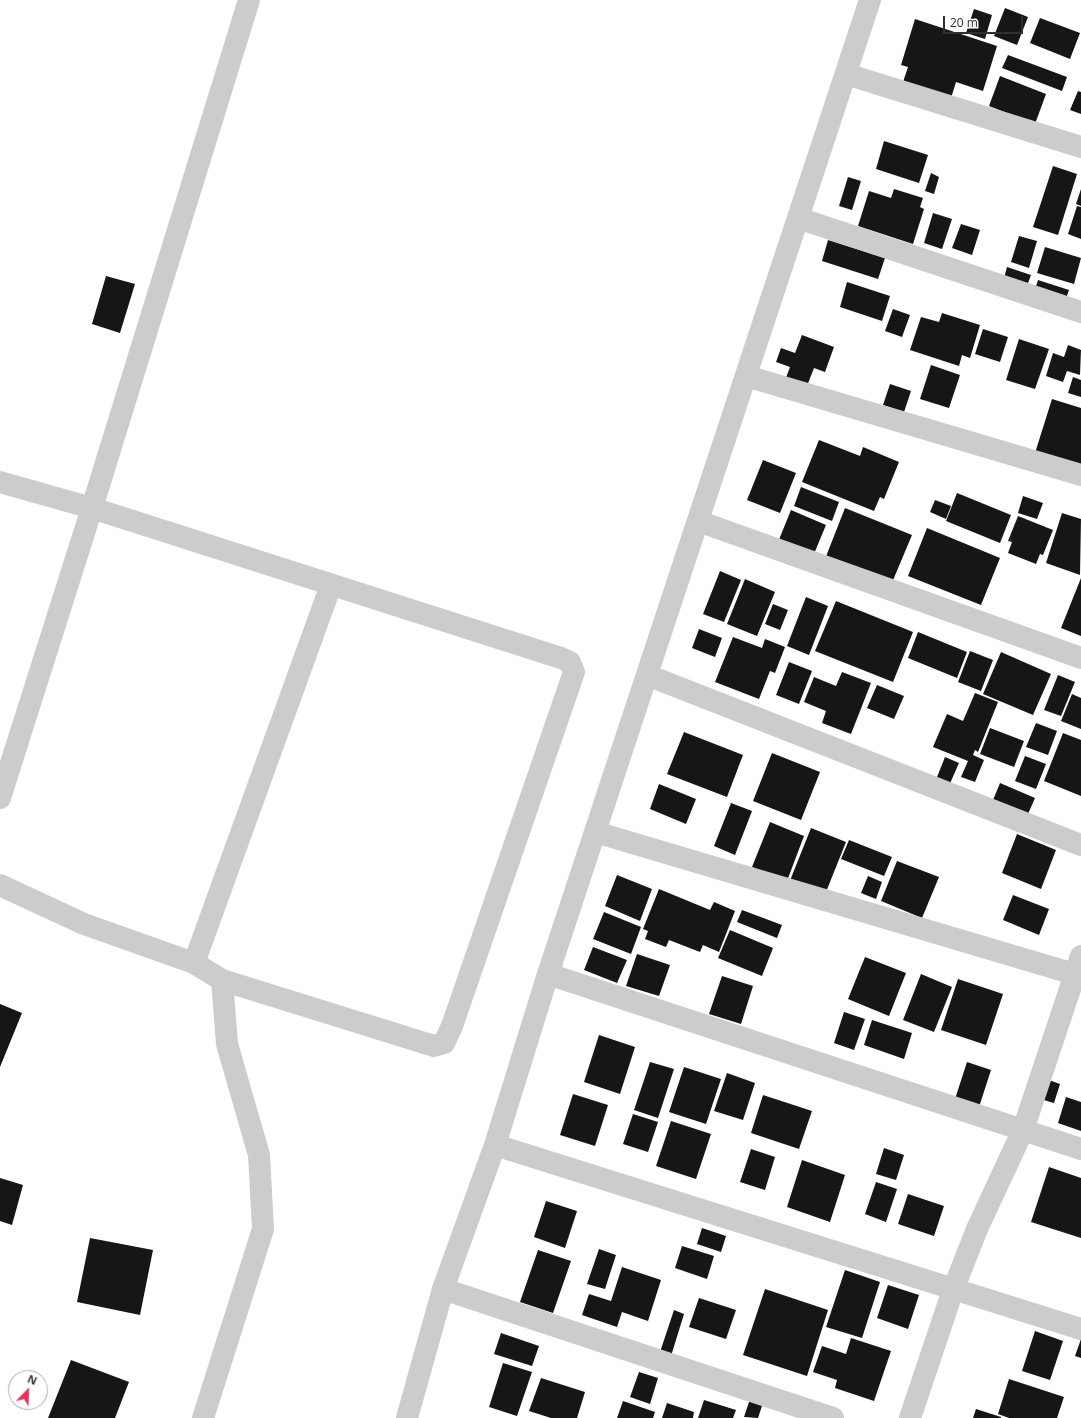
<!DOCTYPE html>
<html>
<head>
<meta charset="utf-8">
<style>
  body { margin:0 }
  #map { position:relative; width:1081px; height:1418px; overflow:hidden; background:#fff; font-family:"Open Sans",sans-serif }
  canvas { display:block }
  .north { position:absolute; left:8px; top:1370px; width:40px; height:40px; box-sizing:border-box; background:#fff; border:1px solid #acacac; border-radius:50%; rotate:23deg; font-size:11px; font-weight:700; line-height:16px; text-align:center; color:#2f2f2f }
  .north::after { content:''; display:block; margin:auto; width:14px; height:18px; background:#e2345d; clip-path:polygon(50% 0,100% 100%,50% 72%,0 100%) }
  .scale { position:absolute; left:943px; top:16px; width:80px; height:18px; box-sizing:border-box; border:2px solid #2f2f2f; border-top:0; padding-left:5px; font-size:12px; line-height:14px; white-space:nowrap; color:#2f2f2f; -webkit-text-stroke:3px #fff; paint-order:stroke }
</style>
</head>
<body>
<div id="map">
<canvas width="1081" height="1418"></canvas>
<div class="north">N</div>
<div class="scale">20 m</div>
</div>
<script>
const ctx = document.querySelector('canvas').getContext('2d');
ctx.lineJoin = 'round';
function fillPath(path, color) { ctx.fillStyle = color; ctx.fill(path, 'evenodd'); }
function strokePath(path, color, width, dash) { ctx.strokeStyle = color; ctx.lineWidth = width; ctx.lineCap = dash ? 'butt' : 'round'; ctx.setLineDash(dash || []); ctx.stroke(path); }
const building = new Path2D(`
  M1005,8L1028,17L1017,45L994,36Z
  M974,9L992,15L985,39L966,33Z
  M1040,18L1080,33L1070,59L1030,43Z
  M915,19L997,46L983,91L956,82L951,98L903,82L908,67L901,65Z
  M1008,55L1067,77L1062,91L1002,68Z
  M1000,76L1046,94L1035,124L989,106Z
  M1078,91L1081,92V114L1070,110Z
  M884,141L928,155L919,183L876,169Z
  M1053,166L1077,174L1058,235L1033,227Z
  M931,173L939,177L934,194L925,191Z
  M848,177L861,181L852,210L839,206Z
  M894,189L923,198L920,207L924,209L913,244L858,226L869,191L891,198Z
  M1081,189V206L1076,204Z
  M1077,206L1081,207V239L1068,234Z
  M933,213L952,219L942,249L924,243Z
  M961,224L980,230L972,255L952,248Z
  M1019,236L1037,241L1029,268L1011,262Z
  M828,240L885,258L878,279L822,261Z
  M1045,247L1081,258L1074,284L1037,273Z
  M1007,267L1031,275L1027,286L1004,278Z
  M106,276L135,284L120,333L92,324Z
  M1038,280L1069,290L1066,299L1035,289Z
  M847,282L890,296L882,321L840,307Z
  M893,309L910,315L902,337L885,331Z
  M942,313L980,325L970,358L962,355L959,366L910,350L921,317L939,322Z
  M983,329L1008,337L1000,362L975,354Z
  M802,335L834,347L825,372L814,368L805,391L784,383L790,367L776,362L781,348L795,353Z
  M1019,339L1049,349L1035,389L1006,380Z
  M1068,345L1081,350L1080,375L1067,371L1063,382L1046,376L1053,353L1064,357Z
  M931,365L960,375L949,408L920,399Z
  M1073,377L1081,380V397L1068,393Z
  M890,384L911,391L904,412L883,405Z
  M1052,399L1081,408V467L1035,453Z
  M819,440L860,456L863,447L899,462L884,499L880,497L874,511L802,482Z
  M763,460L796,473L780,513L747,500Z
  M801,487L839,502L832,521L794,506Z
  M957,493L1011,515L1000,543L946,521Z
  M1023,496L1043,503L1037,519L1018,513Z
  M935,500L951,506L946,519L930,512Z
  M845,508L912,535L891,585L825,559Z
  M791,510L826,525L811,561L776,547Z
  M1062,513L1081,519L1080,575L1046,563Z
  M1018,516L1053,530L1043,555L1040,554L1036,564L1008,553L1012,542L1008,541Z
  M927,528L1000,558L981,605L908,576Z
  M720,571L741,580L724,622L703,614Z
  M1081,578V636L1061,628Z
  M745,579L775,592L757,636L727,624Z
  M806,597L828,606L809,655L787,646Z
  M836,601L913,632L893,682L815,651Z
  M773,604L788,610L780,630L765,624Z
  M699,629L722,638L715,657L692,648Z
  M918,632L967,652L957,678L908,658Z
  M733,637L762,648L765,639L785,647L775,673L770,671L759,699L715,682Z
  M970,651L993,660L981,691L958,682Z
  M1001,652L1051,674L1033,715L983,694Z
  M789,662L812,671L799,704L776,695Z
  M842,672L871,683L851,734L822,723L826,711L804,702L814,677L836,686Z
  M1058,675L1075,682L1061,716L1044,710Z
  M877,685L904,696L894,719L867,708Z
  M975,693L998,702L978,752L975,750L973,755L984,760L975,782L961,777L968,761L933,747L947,714L963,721Z
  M1072,694L1081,698V729L1061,721Z
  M1036,723L1057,731L1048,755L1026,747Z
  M990,728L1024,741L1014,767L980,754Z
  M684,732L743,755L727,797L667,774Z
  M1063,733L1081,740V796L1044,781Z
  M772,753L820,772L801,820L753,801Z
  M1025,756L1046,764L1036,789L1015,781Z
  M945,757L959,763L948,788L935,782Z
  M1000,783L1035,798L1028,814L993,800Z
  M659,784L696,799L686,824L650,809Z
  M731,803L752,811L735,855L714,846Z
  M770,822L804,836L787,881L752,867Z
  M811,828L846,842L824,897L789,883Z
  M1017,834L1056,850L1041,889L1002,873Z
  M849,840L892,857L884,876L841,859Z
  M897,861L939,877L922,918L881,901Z
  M617,875L652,889L640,921L605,906Z
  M868,876L882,882L876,899L861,893Z
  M659,889L710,910L714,902L735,911L719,952L703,945L700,952L669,940L666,947L645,939L648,931L643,929Z
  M1013,895L1049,909L1039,935L1003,920Z
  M742,910L782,925L777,938L737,922Z
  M604,912L641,927L631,954L593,939Z
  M730,930L773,948L762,976L718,958Z
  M593,947L627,960L617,983L584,970Z
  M637,954L670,965L659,996L626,986Z
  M865,957L906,973L889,1016L848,999Z
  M921,974L952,987L934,1032L903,1020Z
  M722,976L753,986L741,1024L709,1014Z
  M958,979L1003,994L986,1045L941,1030Z
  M0,1004L22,1013L0,1067Z
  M844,1012L865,1019L854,1050L834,1043Z
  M872,1020L912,1033L904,1059L864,1045Z
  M599,1035L635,1047L620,1094L584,1082Z
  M650,1062L674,1069L658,1118L634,1110Z
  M967,1062L991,1070L979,1107L955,1099Z
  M684,1067L721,1079L706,1124L669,1112Z
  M727,1073L755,1083L743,1120L714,1111Z
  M1046,1079L1060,1084L1054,1103L1040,1099Z
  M573,1094L608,1105L595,1146L560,1135Z
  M763,1095L812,1111L799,1149L751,1133Z
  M1066,1097L1081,1102V1131L1058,1123Z
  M633,1114L658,1122L648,1152L623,1144Z
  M671,1121L711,1134L696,1179L656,1166Z
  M884,1148L904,1155L896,1180L876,1174Z
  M751,1149L775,1157L765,1190L740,1182Z
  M802,1160L845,1175L830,1222L787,1207Z
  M1049,1167L1081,1178V1238L1031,1222Z
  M0,1178L23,1185L12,1225L0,1221Z
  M876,1182L897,1189L886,1222L865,1214Z
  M908,1194L944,1206L934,1236L898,1224Z
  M546,1201L577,1211L565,1248L534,1237Z
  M702,1228L726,1236L721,1252L697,1244Z
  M90,1238L153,1250L140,1315L77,1302Z
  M682,1246L714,1256L707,1279L675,1268Z
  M599,1249L616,1255L605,1289L587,1284Z
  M538,1250L571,1261L553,1313L520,1302Z
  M622,1267L661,1280L648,1321L622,1312L617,1327L582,1315L589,1294L611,1301Z
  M845,1270L880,1282L862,1338L826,1327Z
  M888,1285L919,1295L908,1329L877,1318Z
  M765,1289L828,1310L807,1376L743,1355Z
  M699,1298L736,1310L726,1339L689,1327Z
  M674,1310L684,1314L671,1356L660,1352Z
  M1035,1331L1063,1341L1050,1380L1022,1371Z
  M501,1333L539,1346L532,1366L494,1354Z
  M851,1338L891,1351L874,1401L835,1388L837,1380L813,1372L822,1346L846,1354Z
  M1081,1339V1358L1075,1356Z
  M71,1360L129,1382L115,1418H48Z
  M503,1363L532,1372L517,1416L489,1407Z
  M639,1372L658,1378L650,1404L630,1397Z
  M541,1378L585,1392L577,1418H551L529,1411Z
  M1009,1379L1064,1397L1057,1418H1009L998,1414Z
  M750,1399L763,1403L758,1418L744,1417Z
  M704,1400L736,1410L733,1418H698Z
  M623,1401L655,1412L653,1418H617Z
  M667,1403L694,1412L693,1418H662Z
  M976,1409L1001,1417V1418H973Z`);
const minor = new Path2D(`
  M846,74L1081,147
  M798,218L1081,312
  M746,376L1081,475
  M0,482L92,508L561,658L570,662L574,672L452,1026L444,1043L434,1046L222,980L194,963L84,924L0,885
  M698,521L1081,658
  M647,675L1081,845
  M0,798L92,508L249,0
  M595,832L1081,976
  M194,963L331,585
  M548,974L1081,1149
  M495,1145L1081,1329
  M443,1289L833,1418
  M203,1418L263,1229L259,1155L227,1044L222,980
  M407,1418L443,1289L495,1145L548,974L870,0
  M910,1418L953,1290L977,1229L1023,1130L1081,956`);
fillPath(building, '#161616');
strokePath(minor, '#ccc', 22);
</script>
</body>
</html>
